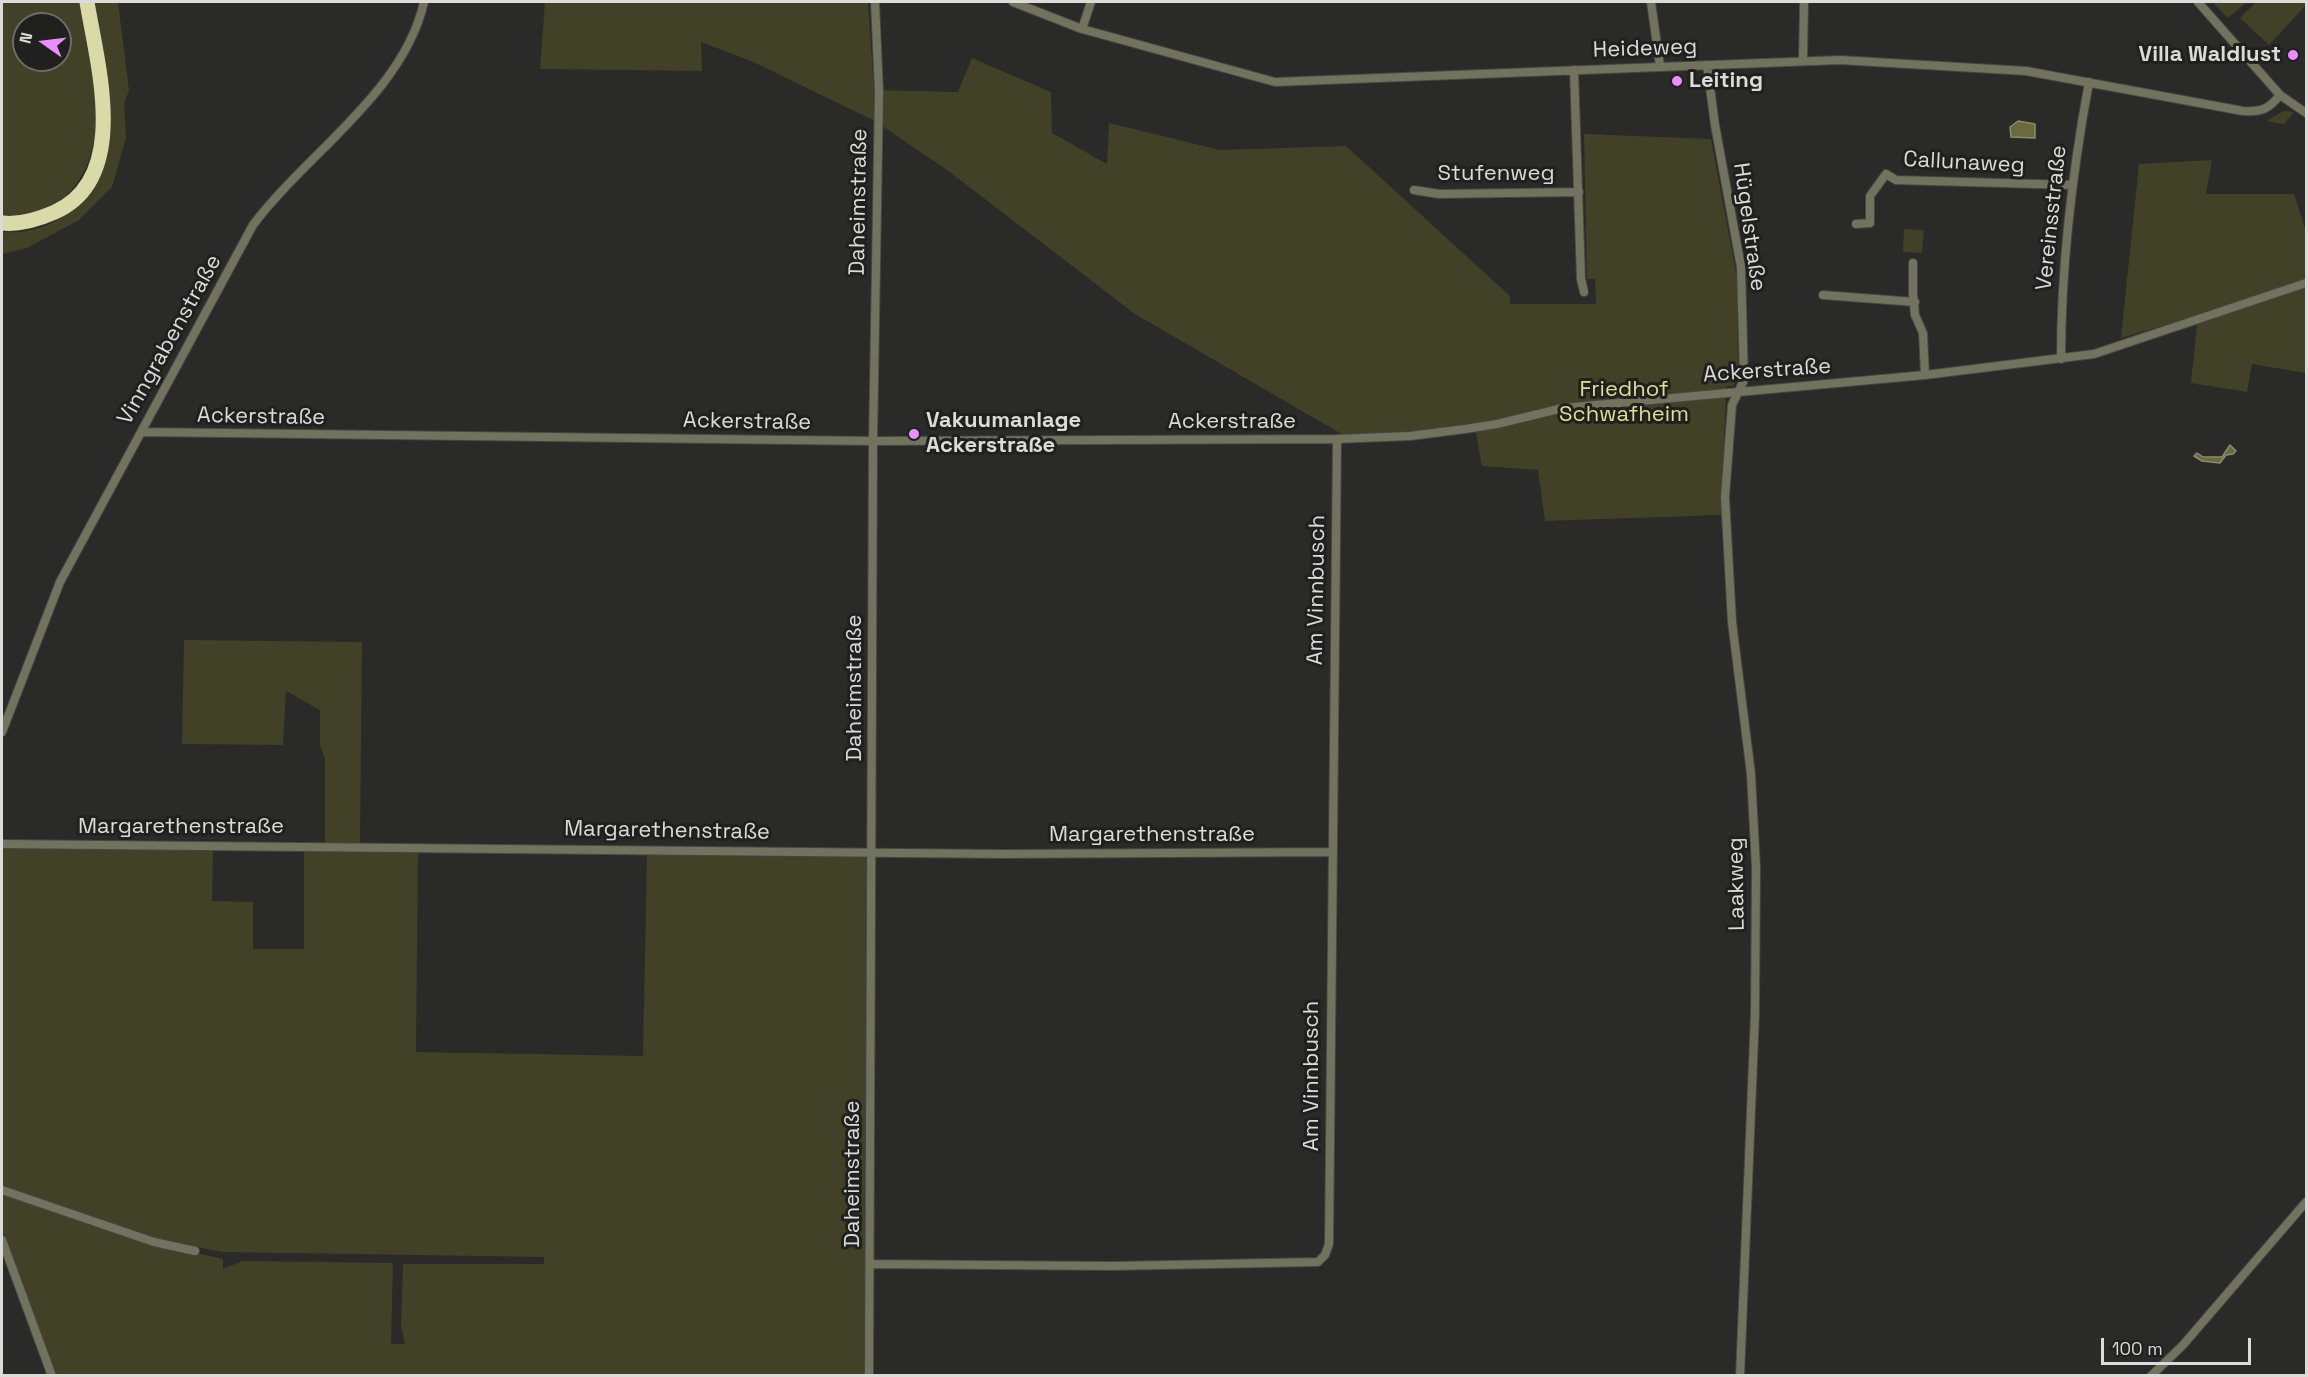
<!DOCTYPE html>
<html>
<head>
<meta charset="utf-8">
<style>
  body { margin:0 }
  #map { position:relative; width:2308px; height:1377px; overflow:hidden; background:#2a2a28; font-family:"Space Grotesk",sans-serif }
  canvas { display:block }
  .frame { position:absolute; inset:0; border:3px solid #dbdbd9; pointer-events:none }
  .north { position:absolute; left:12px; top:12px; width:60px; height:60px; box-sizing:border-box; background:#20201e; border:2px solid #6b6b69; border-radius:50%; rotate:284deg; font-size:16px; font-weight:700; line-height:24px; text-align:center; color:#dbdbd9 }
  .north::after { content:''; display:block; margin:auto; width:21px; height:27px; background:#e88eff; clip-path:polygon(50% 0,100% 100%,50% 72%,0 100%) }
  .scale { position:absolute; left:2101px; top:1338px; width:150px; height:27px; box-sizing:border-box; border:3px solid #dbdbd9; border-top:0; padding-left:8px; font-size:18px; line-height:21px; white-space:nowrap; color:#dbdbd9; -webkit-text-stroke:4px #20201e; paint-order:stroke }
</style>
</head>
<body>
<div id="map">
<canvas width="2308" height="1377"></canvas>
<div class="frame"></div>
<div class="north">N</div>
<div class="scale">100 m</div>
</div>
<script>
const ctx = document.querySelector('canvas').getContext('2d');
ctx.lineJoin = 'round';
function fillPath(path, color) { ctx.fillStyle = color; ctx.fill(path, 'evenodd'); }
function strokePath(path, color, width, dash) { ctx.strokeStyle = color; ctx.lineWidth = width; ctx.lineCap = dash ? 'butt' : 'round'; ctx.setLineDash(dash || []); ctx.stroke(path); }
function label(font, color, halo, rows, align = 'center') {
  ctx.font = font + ' "Space Grotesk",sans-serif'; ctx.lineWidth = 6; ctx.setLineDash([]); ctx.textBaseline = 'middle'; ctx.strokeStyle = halo; ctx.fillStyle = color; for (const [text, x, y, turn = 0] of rows) {
    ctx.save(); ctx.translate(x, y); ctx.rotate((+turn || 0) * Math.PI / 180); ctx.textAlign = isNaN(turn) ? turn : align; if (halo) ctx.strokeText(text, 0, 0); ctx.fillText(text, 0, 0); ctx.restore();
  }
}
const green = new Path2D(`
  M2,2H79C89,63 117,144 68,194C50,213 27,218 2,216ZM24,24H60V60H24Z
  M95,2H118L129,90L124,104L126,138L112,187L79,220L27,248L2,254V232C27,234 50,227 70,212C136,162 105,71 95,2Z
  M545,2H868L874,90L958,92L972,58L1051,92L1052,133L1107,164L1109,123L1220,150L1346,146L1510,296V304H1596L1595,279H1587L1584,134L1711,139L1737,278L1738,377L1733,386H1726L1722,515L1545,521L1538,470L1482,466L1474,423L1408,432L1345,436L1135,314L947,170L875,121L751,61L701,42L702,71L540,69Z
  M2212,2H2247L2228,18Z
  M2256,2H2306V5L2269,45L2240,18Z
  M2284,111L2294,112L2284,124L2266,121Z
  M2212,160L2206,194H2294L2306,231V373L2252,364L2247,392L2191,383L2198,315L2121,338L2139,164Z
  M1904,229L1924,230L1922,253L1903,252Z
  M184,640L362,642L360,843H325V759L320,745V710L286,691L283,745L182,744Z
  M2,846L213,848L212,901L253,902V949H304V849H418L416,1052L643,1056L647,853L867,857L870,864L865,1375H55L2,1230V1193L125,1237L223,1259V1269L242,1261L393,1263L391,1344H405L401,1326L403,1264H544V1257L223,1252L154,1239L2,1186Z`);
const water = new Path2D(`
  M2018,121L2035,124V138L2011,137L2010,127Z
  M2230,445L2236,451L2233,454L2226,455L2220,463L2202,461L2194,456L2197,453L2203,457H2222Z`);
const minor = new Path2D(`
  M1013,2L1082,29L1275,82L1840,60L2026,71L2243,111C2261,112 2268,110 2280,95
  M1651,2L1660,66
  M2198,2L2280,95L2306,113
  M1082,29L1091,2
  M1803,60L1804,2
  M1707,65L1715,125L1741,267L1744,380L1732,405L1725,497L1732,622L1751,774L1756,867L1755,1014L1740,1376
  M1574,70L1581,279L1584,292
  M1414,190L1439,194L1579,192
  M1856,224L1870,223V196L1886,174L1896,180L2072,185
  M1913,263V294L1915,315L1923,333L1925,375
  M1823,295L1915,302
  M2061,359C2061,266 2072,174 2089,82
  M141,432L873,441L1337,439L1410,436L1465,429L1497,424L1563,408L1925,375L2094,354L2306,283
  M2,732L60,582L253,225C306,154 404,92 424,2
  M2,844L1003,854L1332,852
  M2,1190L154,1242L195,1251
  M2,1240L52,1376
  M870,1264L1112,1266L1318,1262L1325,1255L1329,1244L1337,439
  M869,1376L873,441L879,92L875,2
  M2151,1376L2183,1345L2306,1202`);
const motorway = new Path2D(`
  M2,223C19,225 39,219 55,212C131,178 97,64 87,2`);
const markers = [
  [2293,55,6,"#e88eff"],
  [1677,81,6,"#e88eff"],
  [914,434,6,"#e88eff"]
];
const streetNames = [
  ["Heideweg",1645,49,-2],
  ["Callunaweg",1964,163,3],
  ["Stufenweg",1496,174],
  ["Daheimstraße",859,202,-89],
  ["Vereinsstraße",2052,218,-84],
  ["Hügelstraße",1749,227,82],
  ["Vinngrabenstraße",170,340,-61],
  ["Ackerstraße",1767,371,-4],
  ["Ackerstraße",261,417,1],
  ["Ackerstraße",747,422,1],
  ["Ackerstraße",1232,422],
  ["Am Vinnbusch",1317,590,-89],
  ["Daheimstraße",855,688,-90],
  ["Margarethenstraße",181,827],
  ["Margarethenstraße",667,831,1],
  ["Margarethenstraße",1152,835],
  ["Laakweg",1737,884,-91],
  ["Am Vinnbusch",1312,1076,-90],
  ["Daheimstraße",853,1174,-90]
];
const poiNames = [
  ["Villa Waldlust",2281,55,"right"],
  ["Leiting",1689,81],
  ["Vakuumanlage",926,421],
  ["Ackerstraße",926,446]
];
const parkNames = [
  ["Friedhof",1624,390],
  ["Schwafheim",1624,415]
];
fillPath(green, '#414127');
fillPath(water, '#6a6b3d');
strokePath(water, '#8c8d6c', 1.5);
strokePath(minor, '#464644', 10);
strokePath(motorway, '#464644', 16);
strokePath(minor, '#72735f', 8);
strokePath(motorway, '#d9daa8', 15);
for (const [x, y, r, color] of markers) { const dot = new Path2D(); dot.arc(x, y, r, 0, 2 * Math.PI); ctx.fillStyle = color; ctx.fill(dot); strokePath(dot, '#20201e', 2); }
label('22px', '#dbdbd9', '#20201e', streetNames);
label('bold 22px', '#dbdbd9', '#20201e', poiNames, 'left');
label('22px', '#dddf94', '#20201e', parkNames);
</script>
</body>
</html>
